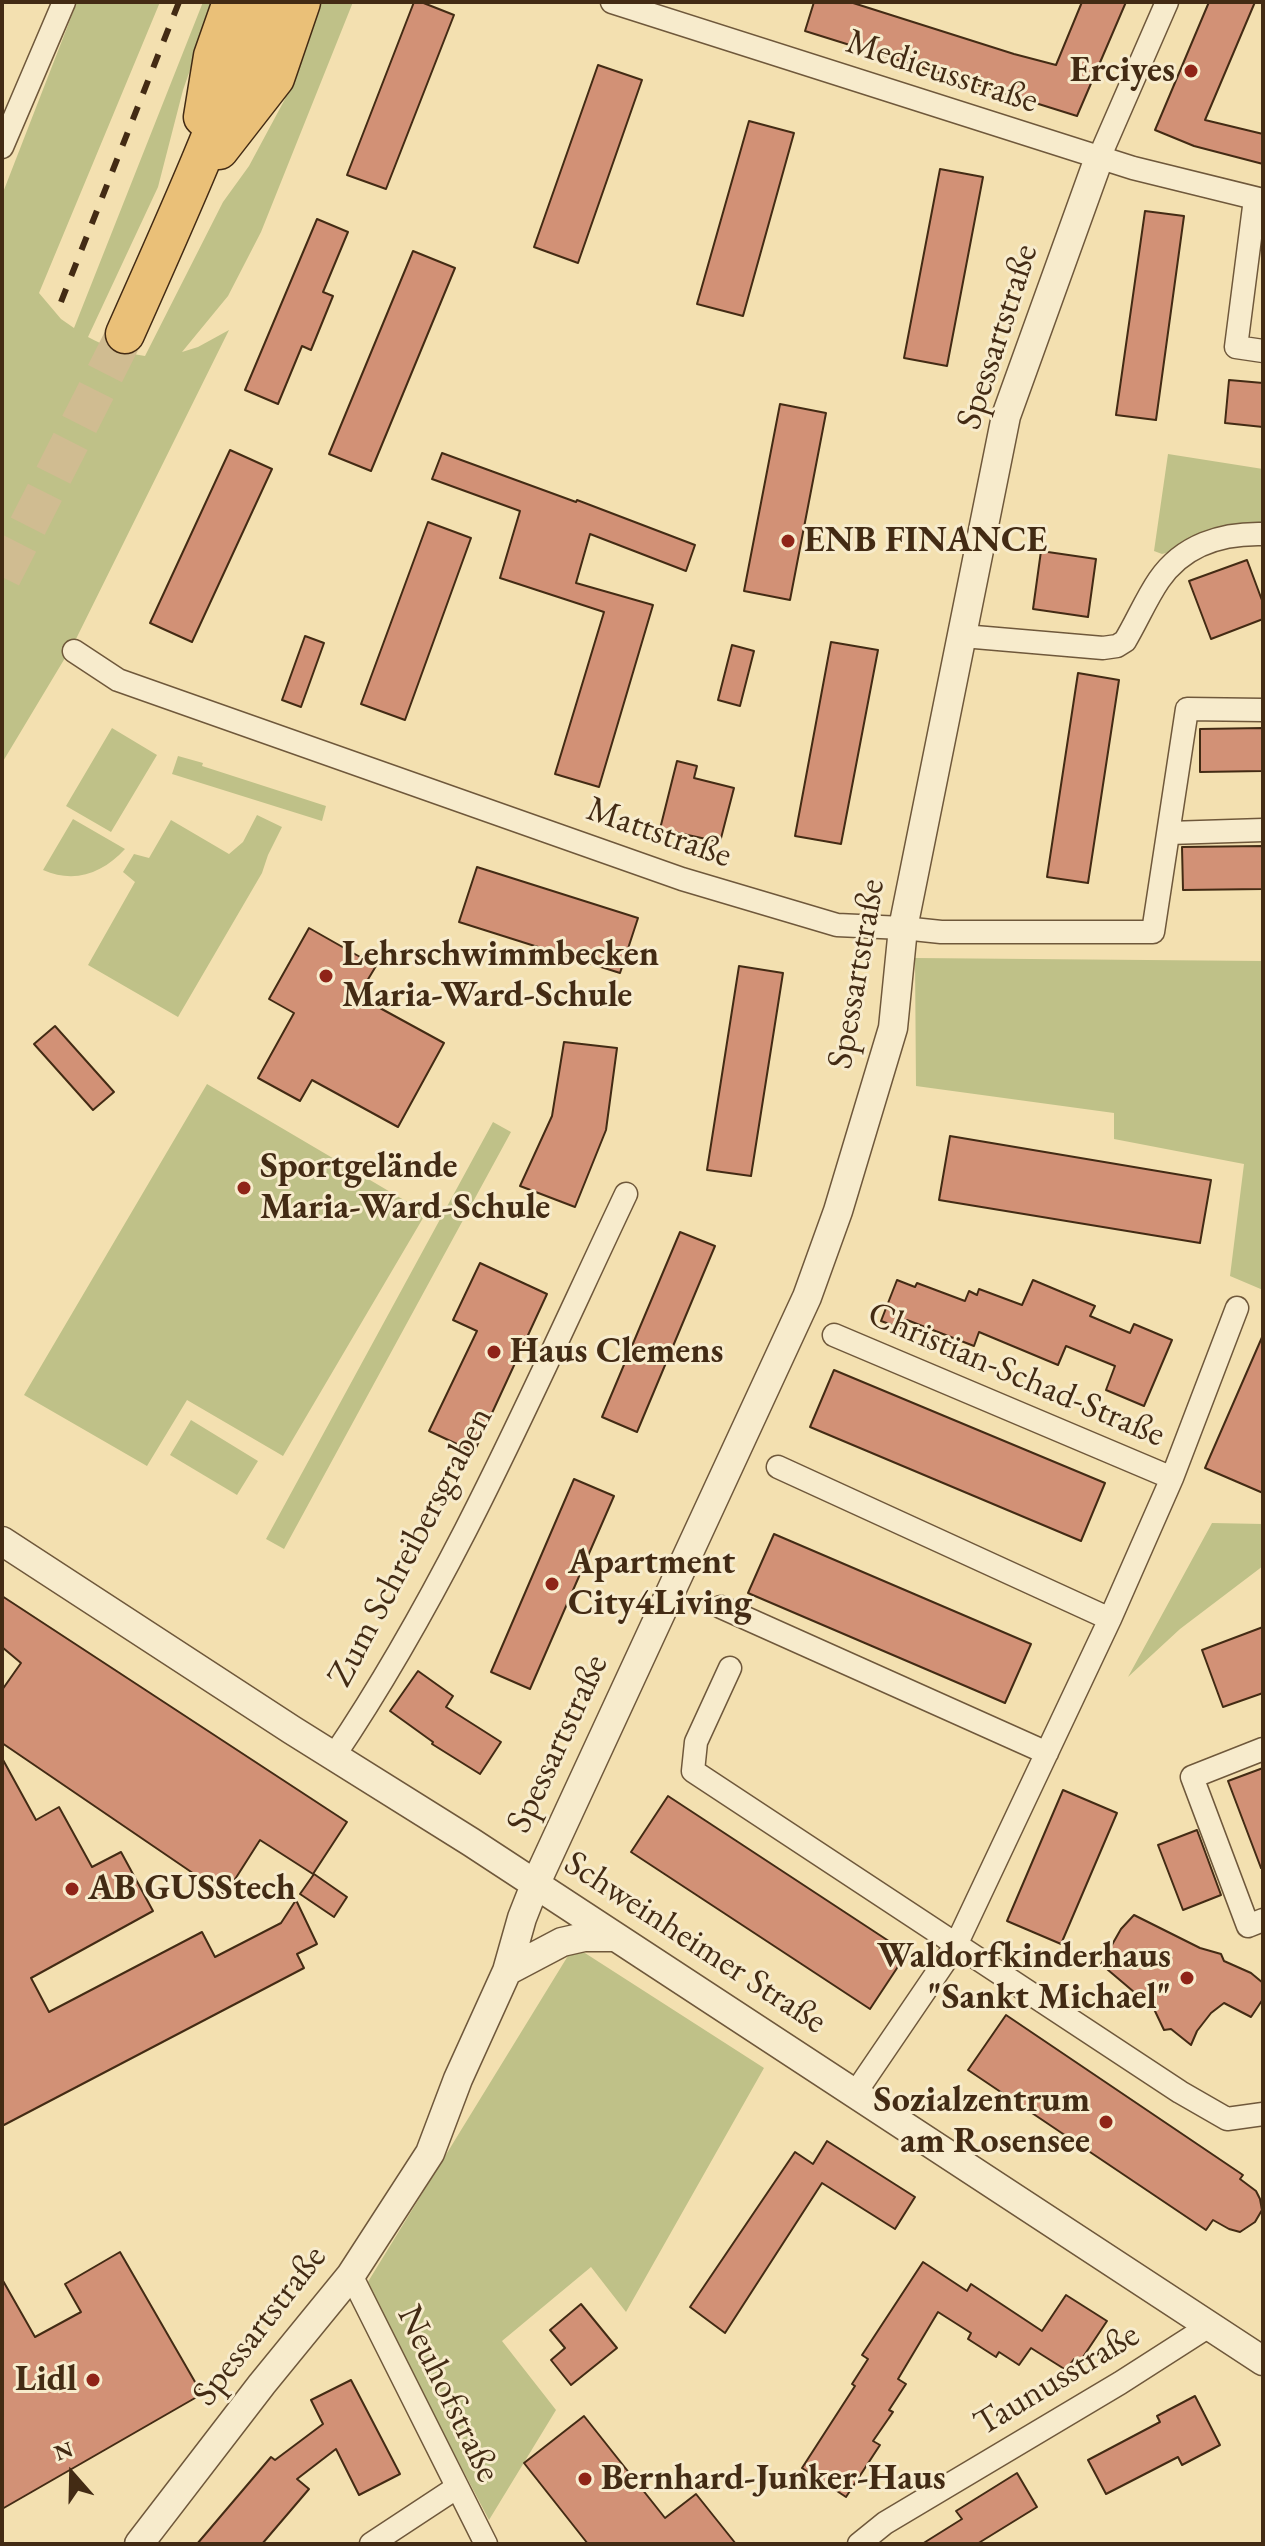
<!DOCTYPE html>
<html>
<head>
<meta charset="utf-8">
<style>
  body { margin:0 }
  #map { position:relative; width:1265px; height:2546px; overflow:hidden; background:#f3e0b0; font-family:"EB Garamond",serif }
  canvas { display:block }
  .frame { position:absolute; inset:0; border:4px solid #432b14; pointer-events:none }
  .north { position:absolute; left:32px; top:2434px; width:80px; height:80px; -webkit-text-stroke:6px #f7ebcc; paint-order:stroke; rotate:340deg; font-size:22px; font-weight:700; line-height:32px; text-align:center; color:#432b14 }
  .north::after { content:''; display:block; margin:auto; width:28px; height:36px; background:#432b14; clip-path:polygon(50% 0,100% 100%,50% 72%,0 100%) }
</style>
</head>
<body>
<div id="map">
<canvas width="1265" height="2546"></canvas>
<div class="frame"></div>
<div class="north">N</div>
</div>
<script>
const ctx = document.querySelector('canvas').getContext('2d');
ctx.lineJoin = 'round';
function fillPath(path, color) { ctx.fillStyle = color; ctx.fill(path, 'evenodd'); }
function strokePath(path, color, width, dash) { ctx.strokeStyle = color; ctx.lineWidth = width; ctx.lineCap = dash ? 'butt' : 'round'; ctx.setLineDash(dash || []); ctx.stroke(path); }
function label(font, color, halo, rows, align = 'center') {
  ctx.font = font + ' "EB Garamond",serif'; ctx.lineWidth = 6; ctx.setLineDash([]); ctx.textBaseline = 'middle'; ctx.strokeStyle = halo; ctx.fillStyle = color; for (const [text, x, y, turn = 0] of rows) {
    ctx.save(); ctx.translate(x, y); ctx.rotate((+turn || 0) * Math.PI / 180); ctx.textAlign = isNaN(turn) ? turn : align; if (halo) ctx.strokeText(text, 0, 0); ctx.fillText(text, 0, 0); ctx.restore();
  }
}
const green = new Path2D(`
  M77,2H160L39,293L61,319L74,328L203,2H214L183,90L158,187L88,337C106,347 125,353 145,356L223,202L249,166L285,99L319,2H353L261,232L228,296L182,352L198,347L229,330L74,643L2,763V195Z
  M1168,454L1263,469V528L1162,554L1154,551Z
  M112,728L157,755L111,832L66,806Z
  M178,756L203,763L202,766L326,806L322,821L172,774Z
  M257,815L282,827L268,855L262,873L178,1017L88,965L135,882L123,872L134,854L149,858L171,820L229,854L243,842Z
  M73,819L125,849C103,873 75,884 43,870Z
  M915,958L1263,961V1290L1230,1276L1244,1164L1114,1139V1113L916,1086Z
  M207,1084L426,1213L283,1456L187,1400L147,1466L24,1395Z
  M493,1122L511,1132L284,1549L266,1539Z
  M191,1420L258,1461L237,1495L170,1455Z
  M1212,1523L1263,1524V1566L1180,1629L1128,1677Z
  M574,1946L764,2068L626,2312L591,2267L502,2341L556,2410L489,2520L366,2285Z`);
const building = new Path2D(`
  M414,2H421L454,15L386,189L347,175Z
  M814,2H850L1014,54L1056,65L1082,2H1126L1077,116L805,31Z
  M1209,2H1255L1205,120L1263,134V164L1194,146L1155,130Z
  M598,65L642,80L578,263L534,247Z
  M749,121L794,133L743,316L697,304Z
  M940,169L983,177L947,366L904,358Z
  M1145,211L1184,216L1156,420L1116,415Z
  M317,219L348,232L323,292L333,296L311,350L302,346L278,404L245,390Z
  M413,251L455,268L371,471L329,454Z
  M1229,380L1263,383V427L1225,423Z
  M780,404L826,413L790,600L744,591Z
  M230,450L272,469L192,642L150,623Z
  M442,453L576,502L577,500L695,545L686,571L590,534L576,583L653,605L599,787L555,774L604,612L500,578L520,511L432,479Z
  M428,522L471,538L405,720L361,704Z
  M1041,551L1096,559L1088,617L1033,609Z
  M1247,560L1263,603V619L1211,639L1189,581Z
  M305,636L324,643L301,707L282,700Z
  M831,642L878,650L841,844L795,836Z
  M732,645L754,651L740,706L718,700Z
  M1078,673L1119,680L1088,883L1047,877Z
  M1263,728V771L1200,772V729Z
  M677,761L697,766L694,778L734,788L720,842L660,829Z
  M1263,846V889L1183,890L1182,847Z
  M477,867L638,918L620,973L459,922Z
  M309,928L376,966L358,996L444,1043L398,1127L312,1080L300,1101L258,1078L294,1013L269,999Z
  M739,966L783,973L751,1176L707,1170Z
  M55,1026L114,1092L93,1110L34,1044Z
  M564,1042L617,1048L606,1130L575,1207L520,1186L552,1116Z
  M950,1136L1211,1180L1200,1243L939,1200Z
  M680,1232L715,1246L637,1432L602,1417Z
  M480,1263L547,1294L474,1452L429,1431L477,1331L453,1320Z
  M897,1280L915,1287L917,1283L965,1301L969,1291L977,1295L979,1289L1022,1305L1033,1280L1095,1306L1090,1316L1130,1333L1134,1324L1172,1340L1144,1406L1106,1390L1115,1366L1066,1346L1058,1365L979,1332L974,1346L907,1320L903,1329L881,1321Z
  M1263,1335V1493L1205,1468Z
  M834,1370L1105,1483L1081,1541L810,1427Z
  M574,1479L614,1496L530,1689L491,1672Z
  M774,1534L1031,1644L1005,1703L748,1593Z
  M2,1596L347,1822L313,1874L260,1840L225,1895L2,1743V1690L21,1663L2,1647Z
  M1263,1627V1693L1223,1707L1202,1650Z
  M418,1671L453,1696L446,1707L501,1742L480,1774L432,1744L433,1742L390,1711Z
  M2,1758L36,1820L59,1807L92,1867L121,1852L153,1911L31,1978L49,2012L202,1932L215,1957L281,1923L296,1900L317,1944L297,1954L304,1968L2,2126Z
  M1263,1768V1867L1261,1868L1228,1781Z
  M1063,1790L1117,1813L1061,1944L1007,1921Z
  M668,1796L907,1953L870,2009L631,1852Z
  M1197,1830L1221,1895L1183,1910L1158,1845Z
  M314,1874L347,1897L334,1917L300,1894Z
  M1134,1915L1200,1948L1221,1954L1224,1961L1251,1973L1263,1983V1999L1251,2017L1224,2003L1211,2013L1197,2031L1191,2045L1171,2029L1164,2030L1154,2009L1101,1964L1121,1929Z
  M1006,2015L1243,2175L1240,2179L1256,2191L1260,2199L1262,2210L1255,2222L1240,2232L1229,2229L1213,2220L1206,2230L968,2070Z
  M827,2141L915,2197L895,2229L822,2183L725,2333L690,2307L795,2152L813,2164Z
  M120,2252L202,2394L2,2509V2279L35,2337L81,2312L65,2284Z
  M923,2262L967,2291L971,2284L1042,2331L1066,2295L1107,2321L1079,2363L1074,2359L1066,2370L1031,2348L1019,2365L999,2352L996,2357L968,2339L971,2333L938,2312L898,2379L906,2384L889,2410L893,2412L873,2441L880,2445L846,2497L802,2468L855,2386L852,2384L868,2359L862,2355Z
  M581,2304L617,2348L571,2385L551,2360L565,2348L550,2330Z
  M351,2380L400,2474L359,2495L336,2449L297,2479L309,2489L262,2544H197L271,2457L275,2460L323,2424L311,2400Z
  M1195,2396L1220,2445L1182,2465L1178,2457L1106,2494L1088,2460L1160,2422L1157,2416Z
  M584,2416L665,2518L696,2494L736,2544H588L524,2463Z
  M1017,2473L1037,2507L977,2544H922L962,2519L956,2511Z`);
const trunkTunnel = new Path2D(`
  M2,577L125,334`);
const minor = new Path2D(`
  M612,2L1133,168L1263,200
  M2,147L64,2
  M1099,158L1167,2
  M1255,199L1236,347L1263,351
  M963,636L1103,648L1117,646L1125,641C1137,621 1146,599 1159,580C1183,545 1222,533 1263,534
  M74,651L118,680L682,879L837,925L903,928L941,932H1153L1187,709L1263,710
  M1169,833L1263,830
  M834,1335L1172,1478
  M778,1467L1110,1619
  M721,1607L1047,1753
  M730,1668L696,1742L693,1771L1180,2092L1227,2119L1263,2114
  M1263,1749L1192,1777L1248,1926L1263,1920
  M334,1756C452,1581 536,1384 626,1194
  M856,2092L956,1945L1110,1619L1172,1478L1237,1308
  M351,2275L486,2544
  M371,2544L456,2488
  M859,2544L885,2523L1120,2383L1209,2326`);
const tertiary = new Path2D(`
  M2,1541L292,1730L471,1842L1263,2361
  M507,1971L562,1942L584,1937H614
  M139,2544L262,2384L351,2275L430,2153L458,2079L507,1971L522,1918L535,1885L807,1297L838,1211L893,1028L903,928L1006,416L1099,158`);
const trunk = new Path2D(`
  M203,117L213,56L232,2
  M219,150L275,78L301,2
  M125,334C174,224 223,115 262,2`);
const rail = new Path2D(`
  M61,302L179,2`);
const markers = [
  [1191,71,8,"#8f2418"],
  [788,541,8,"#8f2418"],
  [326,976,8,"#8f2418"],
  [244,1188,8,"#8f2418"],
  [494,1352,8,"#8f2418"],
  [552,1584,8,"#8f2418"],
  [72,1889,8,"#8f2418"],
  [1187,1978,8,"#8f2418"],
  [1106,2122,8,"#8f2418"],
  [93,2380,8,"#8f2418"],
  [585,2479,8,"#8f2418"]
];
const poiNames = [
  ["Erciyes",1175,71,"right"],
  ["ENB FINANCE",804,541],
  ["Lehrschwimmbecken",342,955],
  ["Maria-Ward-Schule",342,996],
  ["Sportgelände",260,1167],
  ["Maria-Ward-Schule",260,1208],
  ["Haus Clemens",510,1352],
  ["Apartment",568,1563],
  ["City4Living",568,1604],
  ["AB GUSStech",88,1889],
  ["Waldorfkinderhaus",1171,1957,"right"],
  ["\"Sankt Michael\"",1171,1998,"right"],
  ["Sozialzentrum",1090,2101,"right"],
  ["am Rosensee",1090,2142,"right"],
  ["Lidl",77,2380,"right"],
  ["Bernhard-Junker-Haus",601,2479]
];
const streetNames = [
  ["Medicusstraße",942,72,18],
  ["Spessartstraße",998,337,-72],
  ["Mattstraße",659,833,19],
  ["Spessartstraße",857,974,-80],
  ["Christian-Schad-Straße",1016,1375,23],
  ["Zum Schreibersgraben",411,1547,-62],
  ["Spessartstraße",558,1744,-65],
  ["Schweinheimer Straße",695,1943,33],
  ["Spessartstraße",260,2326,-52],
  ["Taunusstraße",1057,2380,-31],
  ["Neuhofstraße",448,2394,64]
];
fillPath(green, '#bfc188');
fillPath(building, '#d29176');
strokePath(building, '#432b14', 2);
strokePath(trunkTunnel, '#d0bc91', 38, [38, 19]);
strokePath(minor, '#6f583b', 25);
strokePath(tertiary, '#6f583b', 31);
strokePath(trunk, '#432b14', 41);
strokePath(minor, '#f7ebcc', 22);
strokePath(tertiary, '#f7ebcc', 28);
strokePath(trunk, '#eac078', 38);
strokePath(rail, '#432b14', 6, [14, 14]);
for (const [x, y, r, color] of markers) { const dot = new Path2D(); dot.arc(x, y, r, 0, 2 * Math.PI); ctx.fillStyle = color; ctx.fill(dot); strokePath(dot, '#f7ebcc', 3); }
label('bold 36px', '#432b14', '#f7ebcc', poiNames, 'left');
label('36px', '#432b14', '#f7ebcc', streetNames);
</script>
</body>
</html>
